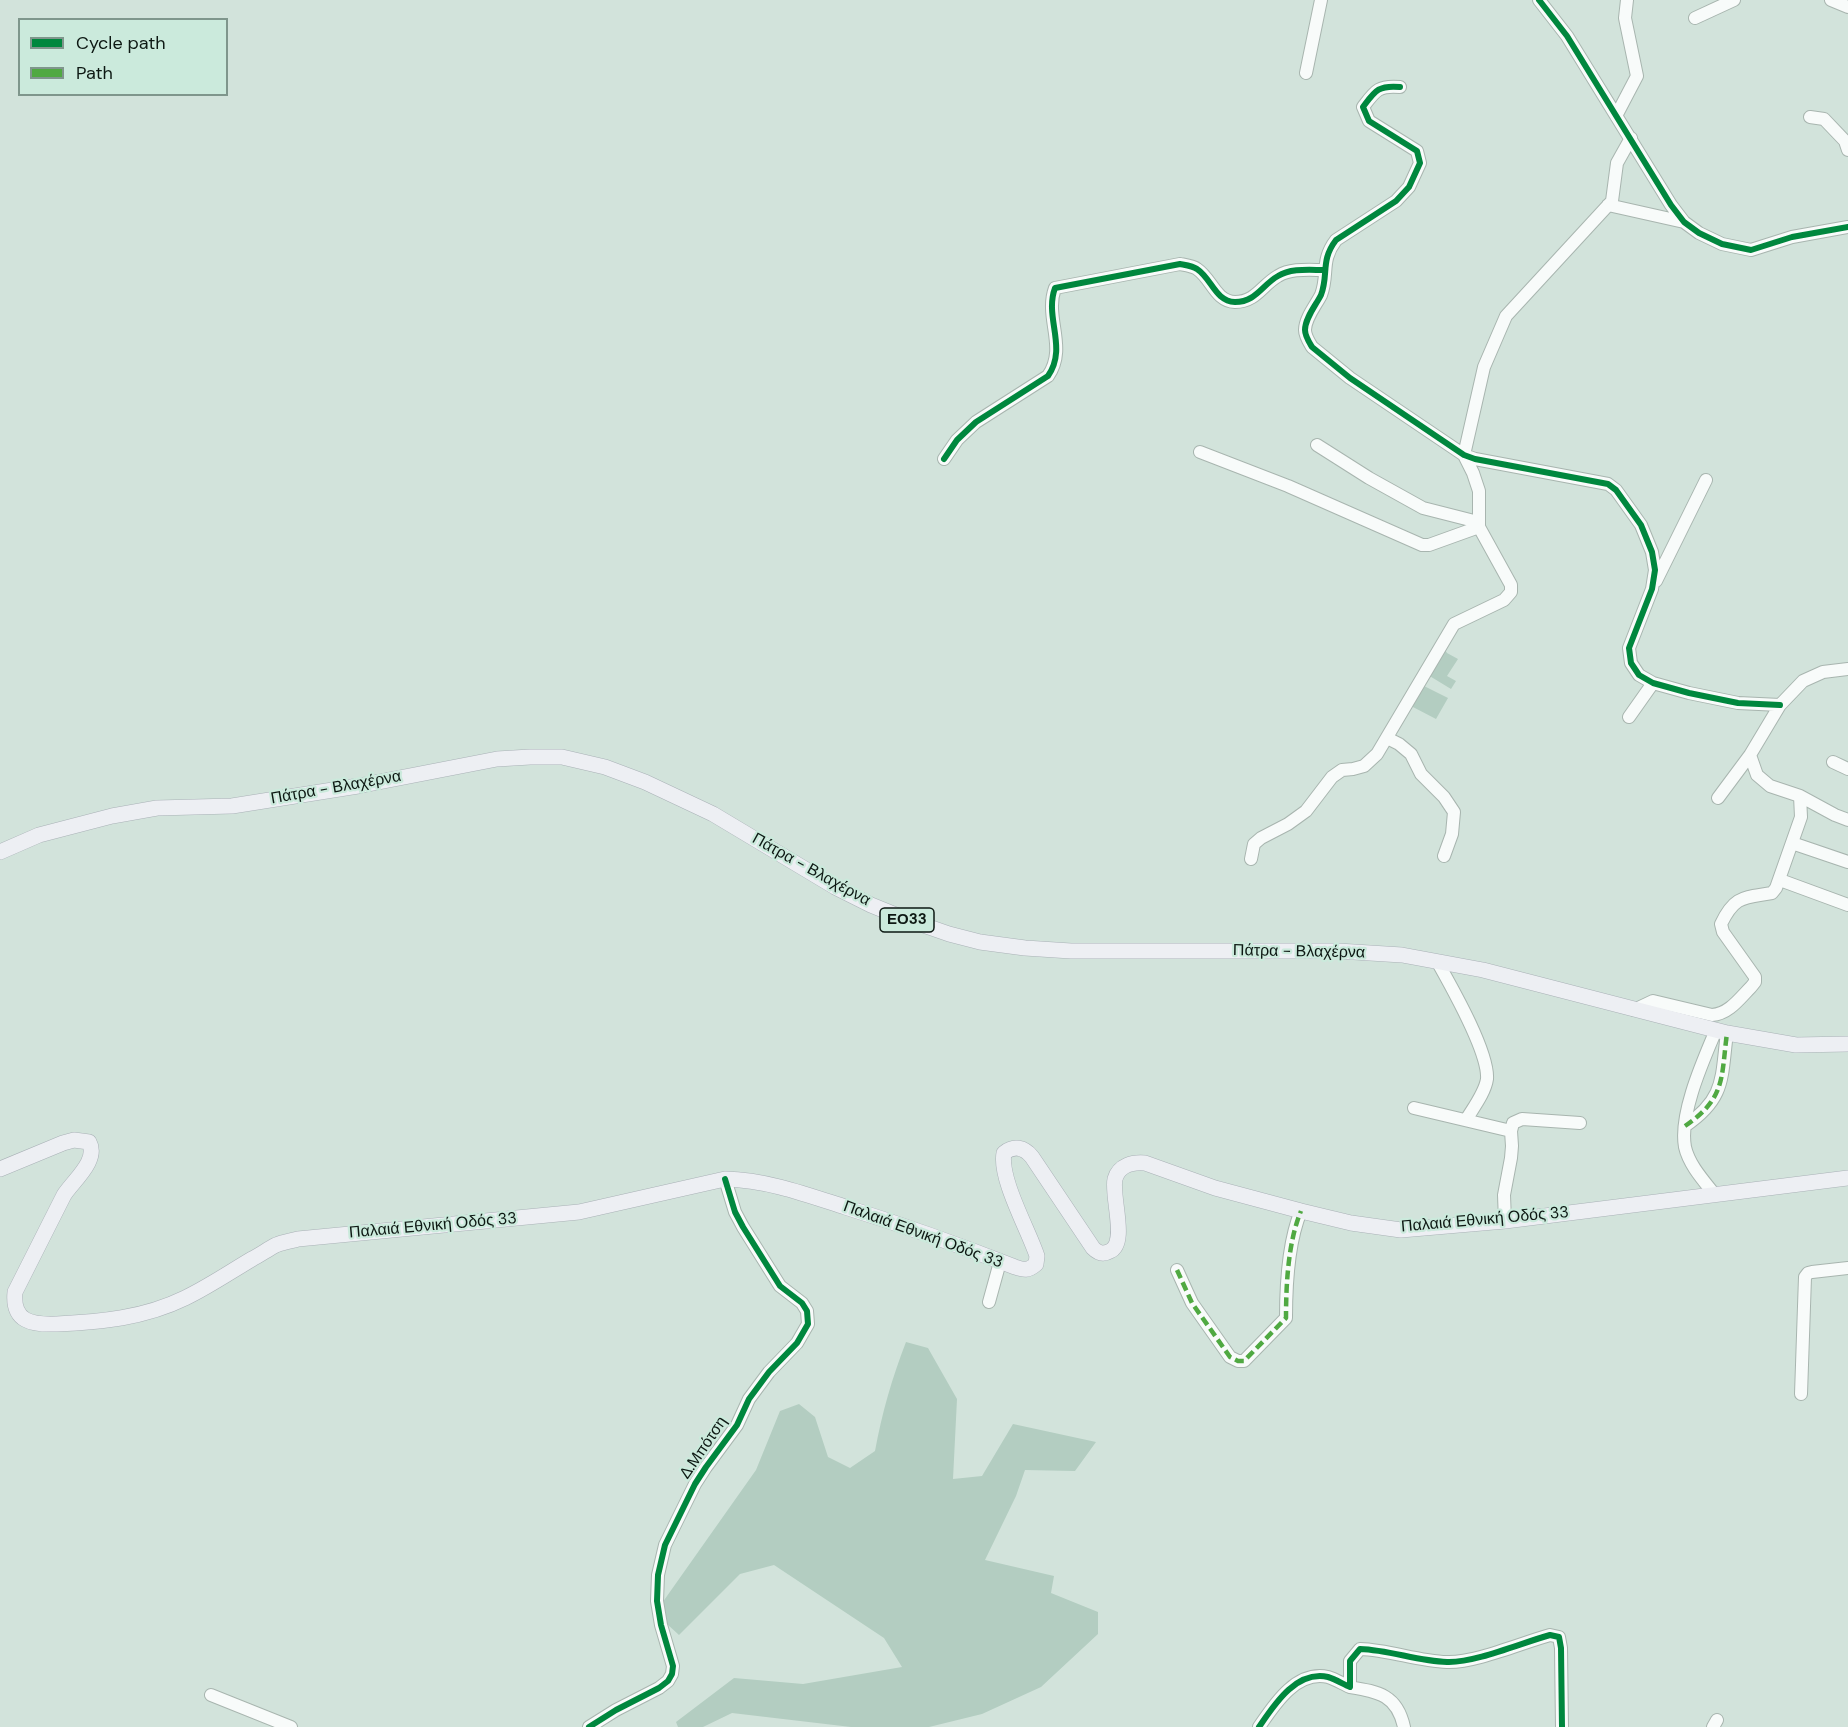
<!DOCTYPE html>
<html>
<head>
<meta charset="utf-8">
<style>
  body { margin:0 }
  #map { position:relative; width:1848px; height:1727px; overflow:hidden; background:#d2e3db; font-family:"DM Sans",sans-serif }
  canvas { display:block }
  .legend { position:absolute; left:18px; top:18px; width:210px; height:78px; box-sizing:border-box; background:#cbeadc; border:2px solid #7f968c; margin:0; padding:8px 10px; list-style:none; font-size:18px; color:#0d1813 }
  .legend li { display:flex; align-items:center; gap:12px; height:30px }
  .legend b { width:30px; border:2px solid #7f968c }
</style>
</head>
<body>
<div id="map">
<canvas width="1848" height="1727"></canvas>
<ul class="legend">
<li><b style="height:8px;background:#00873e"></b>Cycle path</li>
<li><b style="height:8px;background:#50a942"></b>Path</li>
</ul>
</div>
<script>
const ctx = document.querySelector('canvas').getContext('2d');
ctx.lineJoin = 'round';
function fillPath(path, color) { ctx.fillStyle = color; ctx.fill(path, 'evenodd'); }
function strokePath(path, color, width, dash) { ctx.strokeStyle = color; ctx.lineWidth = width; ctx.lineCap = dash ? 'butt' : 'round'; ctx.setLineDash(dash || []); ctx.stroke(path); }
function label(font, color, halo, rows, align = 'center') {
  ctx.font = font + ' "DM Sans",sans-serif'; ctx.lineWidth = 4.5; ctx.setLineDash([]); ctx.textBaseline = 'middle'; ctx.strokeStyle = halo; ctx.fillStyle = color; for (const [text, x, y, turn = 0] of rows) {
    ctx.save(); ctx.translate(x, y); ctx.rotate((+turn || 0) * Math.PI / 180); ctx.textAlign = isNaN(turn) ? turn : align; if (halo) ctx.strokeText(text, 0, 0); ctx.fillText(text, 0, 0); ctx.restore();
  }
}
const green = new Path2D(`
  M1444,648L1447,653L1458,659L1447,676L1456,681L1451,689L1428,675Z
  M1422,685L1448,698L1436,719L1411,706Z
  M906,1342L928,1348L957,1399L953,1479L982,1476L1013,1424L1096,1442L1075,1471L1025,1470L1016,1496L985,1560L1054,1576L1051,1593L1098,1612V1634L1041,1687L982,1714L929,1727H851L732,1713L703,1727H678L676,1722L734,1678L803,1684L902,1667L884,1638L774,1565L740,1574L679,1635L655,1613L756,1470L780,1411L799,1404L815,1417L828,1457L850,1468L875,1451C882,1413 892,1378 906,1342Z`);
const minor = new Path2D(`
  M1539,0L1567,36L1671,205L1684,222L1699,233L1722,244L1751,250L1792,237L1848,227
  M1831,0L1848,7
  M1695,18L1734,0
  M1306,73L1321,0
  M1400,87C1378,85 1375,91 1363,107L1369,121L1417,151L1420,163L1409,187L1396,201L1336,240C1320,261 1329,274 1321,295C1316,305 1305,318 1305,330C1305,336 1309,342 1312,347L1350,378L1464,455L1475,459L1608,484L1616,490L1641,525L1652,552L1655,570L1652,589L1629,648L1631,663L1639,675L1653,683L1689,693L1738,703L1780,705
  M1616,116L1637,76L1625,18L1627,0
  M1810,117L1824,119L1845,141L1848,150
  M1608,205L1684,222
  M1317,445L1369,478L1423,508L1478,522
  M1200,452L1288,486L1422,545H1429L1479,527
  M944,459L957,440L976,422L1048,376C1068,347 1044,318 1055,288L1180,264C1185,265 1193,266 1197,269C1212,279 1215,301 1235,302C1256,302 1262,285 1278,276C1291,268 1309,270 1324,270
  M1656,581L1706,480
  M1629,717L1653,683
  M1387,738L1399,744L1411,754L1421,774L1444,797L1454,812L1452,834L1444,856
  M1750,755L1757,775L1770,786L1800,796L1835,815L1848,820
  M1833,762L1848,769
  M1718,798L1750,755L1780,705L1803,681L1823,672L1848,669
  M1792,843L1848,862
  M1251,859L1254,844L1261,838L1288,824L1306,811L1332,777L1342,770L1353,769L1364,766L1377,754L1454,624L1504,600L1511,592V585L1479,527V491L1473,473L1464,455L1484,367L1506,316L1612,201L1617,163L1631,138
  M1780,880L1848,905
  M1437,961C1451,986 1489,1052 1487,1079C1485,1093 1473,1108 1466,1120
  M1634,1010L1653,1001L1712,1015C1729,1014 1740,998 1751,987L1755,982V977L1723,932L1721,924C1735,895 1744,898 1772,893L1776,888L1801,817L1800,796
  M1414,1108L1511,1131
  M1685,1126C1726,1098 1721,1078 1727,1033
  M1715,1195C1704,1181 1689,1165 1685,1147C1679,1114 1703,1061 1716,1030
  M1505,1221L1504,1195L1511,1158L1512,1146L1511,1131L1513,1123L1522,1119L1580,1123
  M1177,1270L1192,1303L1230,1357L1238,1361H1244L1286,1318C1286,1285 1288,1242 1301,1211
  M989,1302L1000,1262
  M1801,1394L1805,1277L1808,1273L1812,1272L1848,1268
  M1350,1687C1379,1692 1397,1695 1404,1727
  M211,1695L291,1727
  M589,1727L616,1710L659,1688L668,1681L672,1674L673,1666L661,1625L657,1601L658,1575L665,1545L695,1484L706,1467L737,1425L749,1399L769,1372L797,1343L808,1324L807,1311L802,1303L780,1286L743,1227L735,1212L725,1179
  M1259,1727C1274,1705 1296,1670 1328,1677C1335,1679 1343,1684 1350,1687V1661L1360,1649C1390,1650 1417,1661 1447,1662C1475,1663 1521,1643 1550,1635L1559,1637L1561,1648L1562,1727
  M1713,1727L1717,1720`);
const major = new Path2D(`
  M0,852L39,835L112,816L157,808L232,806L358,786L497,759L530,757H562L605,767L645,782L713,814L835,887L871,905L903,918L949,934L980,942L1025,948L1071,951H1338L1402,955L1483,970L1727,1033L1796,1045L1848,1044
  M0,1169L63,1143L74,1140L89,1142C99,1160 74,1180 64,1195L15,1292C12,1322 32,1325 57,1324C101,1322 144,1318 185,1298C208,1287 230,1272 252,1259C260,1255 268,1249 276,1245C283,1242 291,1241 298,1239L579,1212L725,1179C767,1180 805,1194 845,1207C903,1225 959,1245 1015,1267C1024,1270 1028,1271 1036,1264L1037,1256C1028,1229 999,1178 1004,1153C1014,1145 1024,1147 1032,1157L1093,1248C1098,1253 1103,1255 1110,1251C1128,1243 1111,1196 1115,1179C1119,1165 1133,1162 1145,1163L1215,1188L1301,1211L1351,1223L1401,1230L1505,1221L1848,1178`);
const quiet = new Path2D(`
  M1685,1126C1726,1098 1721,1078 1727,1033
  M1177,1270L1192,1303L1230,1357L1238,1361H1244L1286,1318C1286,1285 1288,1242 1301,1211`);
const cycleway = new Path2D(`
  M1539,0L1567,36L1671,205L1684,222L1699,233L1722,244L1751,250L1792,237L1848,227
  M1400,87C1378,85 1375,91 1363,107L1369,121L1417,151L1420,163L1409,187L1396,201L1336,240C1320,261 1329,274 1321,295C1316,305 1305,318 1305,330C1305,336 1309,342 1312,347L1350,378L1464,455L1475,459L1608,484L1616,490L1641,525L1652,552L1655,570L1652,589L1629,648L1631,663L1639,675L1653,683L1689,693L1738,703L1780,705
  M944,459L957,440L976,422L1048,376C1068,347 1044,318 1055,288L1180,264C1185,265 1193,266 1197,269C1212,279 1215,301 1235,302C1256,302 1262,285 1278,276C1291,268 1309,270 1324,270
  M589,1727L616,1710L659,1688L668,1681L672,1674L673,1666L661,1625L657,1601L658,1575L665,1545L695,1484L706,1467L737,1425L749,1399L769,1372L797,1343L808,1324L807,1311L802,1303L780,1286L743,1227L735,1212L725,1179
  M1259,1727C1274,1705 1296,1670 1328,1677C1335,1679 1343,1684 1350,1687V1661L1360,1649C1390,1650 1417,1661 1447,1662C1475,1663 1521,1643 1550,1635L1559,1637L1561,1648L1562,1727`);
const shields = [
  [907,920,54]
];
const shieldNames = [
  ["ΕΟ33",907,920]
];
const streetNames = [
  ["Πάτρα - Βλαχέρνα",336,788,-10],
  ["Πάτρα - Βλαχέρνα",811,870,29],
  ["Πάτρα - Βλαχέρνα",1299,952,1],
  ["Παλαιά Εθνική Οδός 33",1485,1220,-5],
  ["Παλαιά Εθνική Οδός 33",433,1226,-5],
  ["Παλαιά Εθνική Οδός 33",923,1235,20],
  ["Δ.Μπότση",704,1448,-56]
];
fillPath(green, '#b3cdc1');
strokePath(minor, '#a8b5af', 14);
strokePath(major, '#a9b1b6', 16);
strokePath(minor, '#f8fbfa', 12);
strokePath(major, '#edeff3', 15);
strokePath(quiet, '#50a942', 4.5, [9, 4.5]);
strokePath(cycleway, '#00873e', 6);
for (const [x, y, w] of shields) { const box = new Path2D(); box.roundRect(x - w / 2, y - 12, w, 24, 4.5); ctx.fillStyle = '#cbeadc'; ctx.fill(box); strokePath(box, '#0d1813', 1.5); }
label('bold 15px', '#0d1813', null, shieldNames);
label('16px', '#0d1813', '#cbeadc', streetNames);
</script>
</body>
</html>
